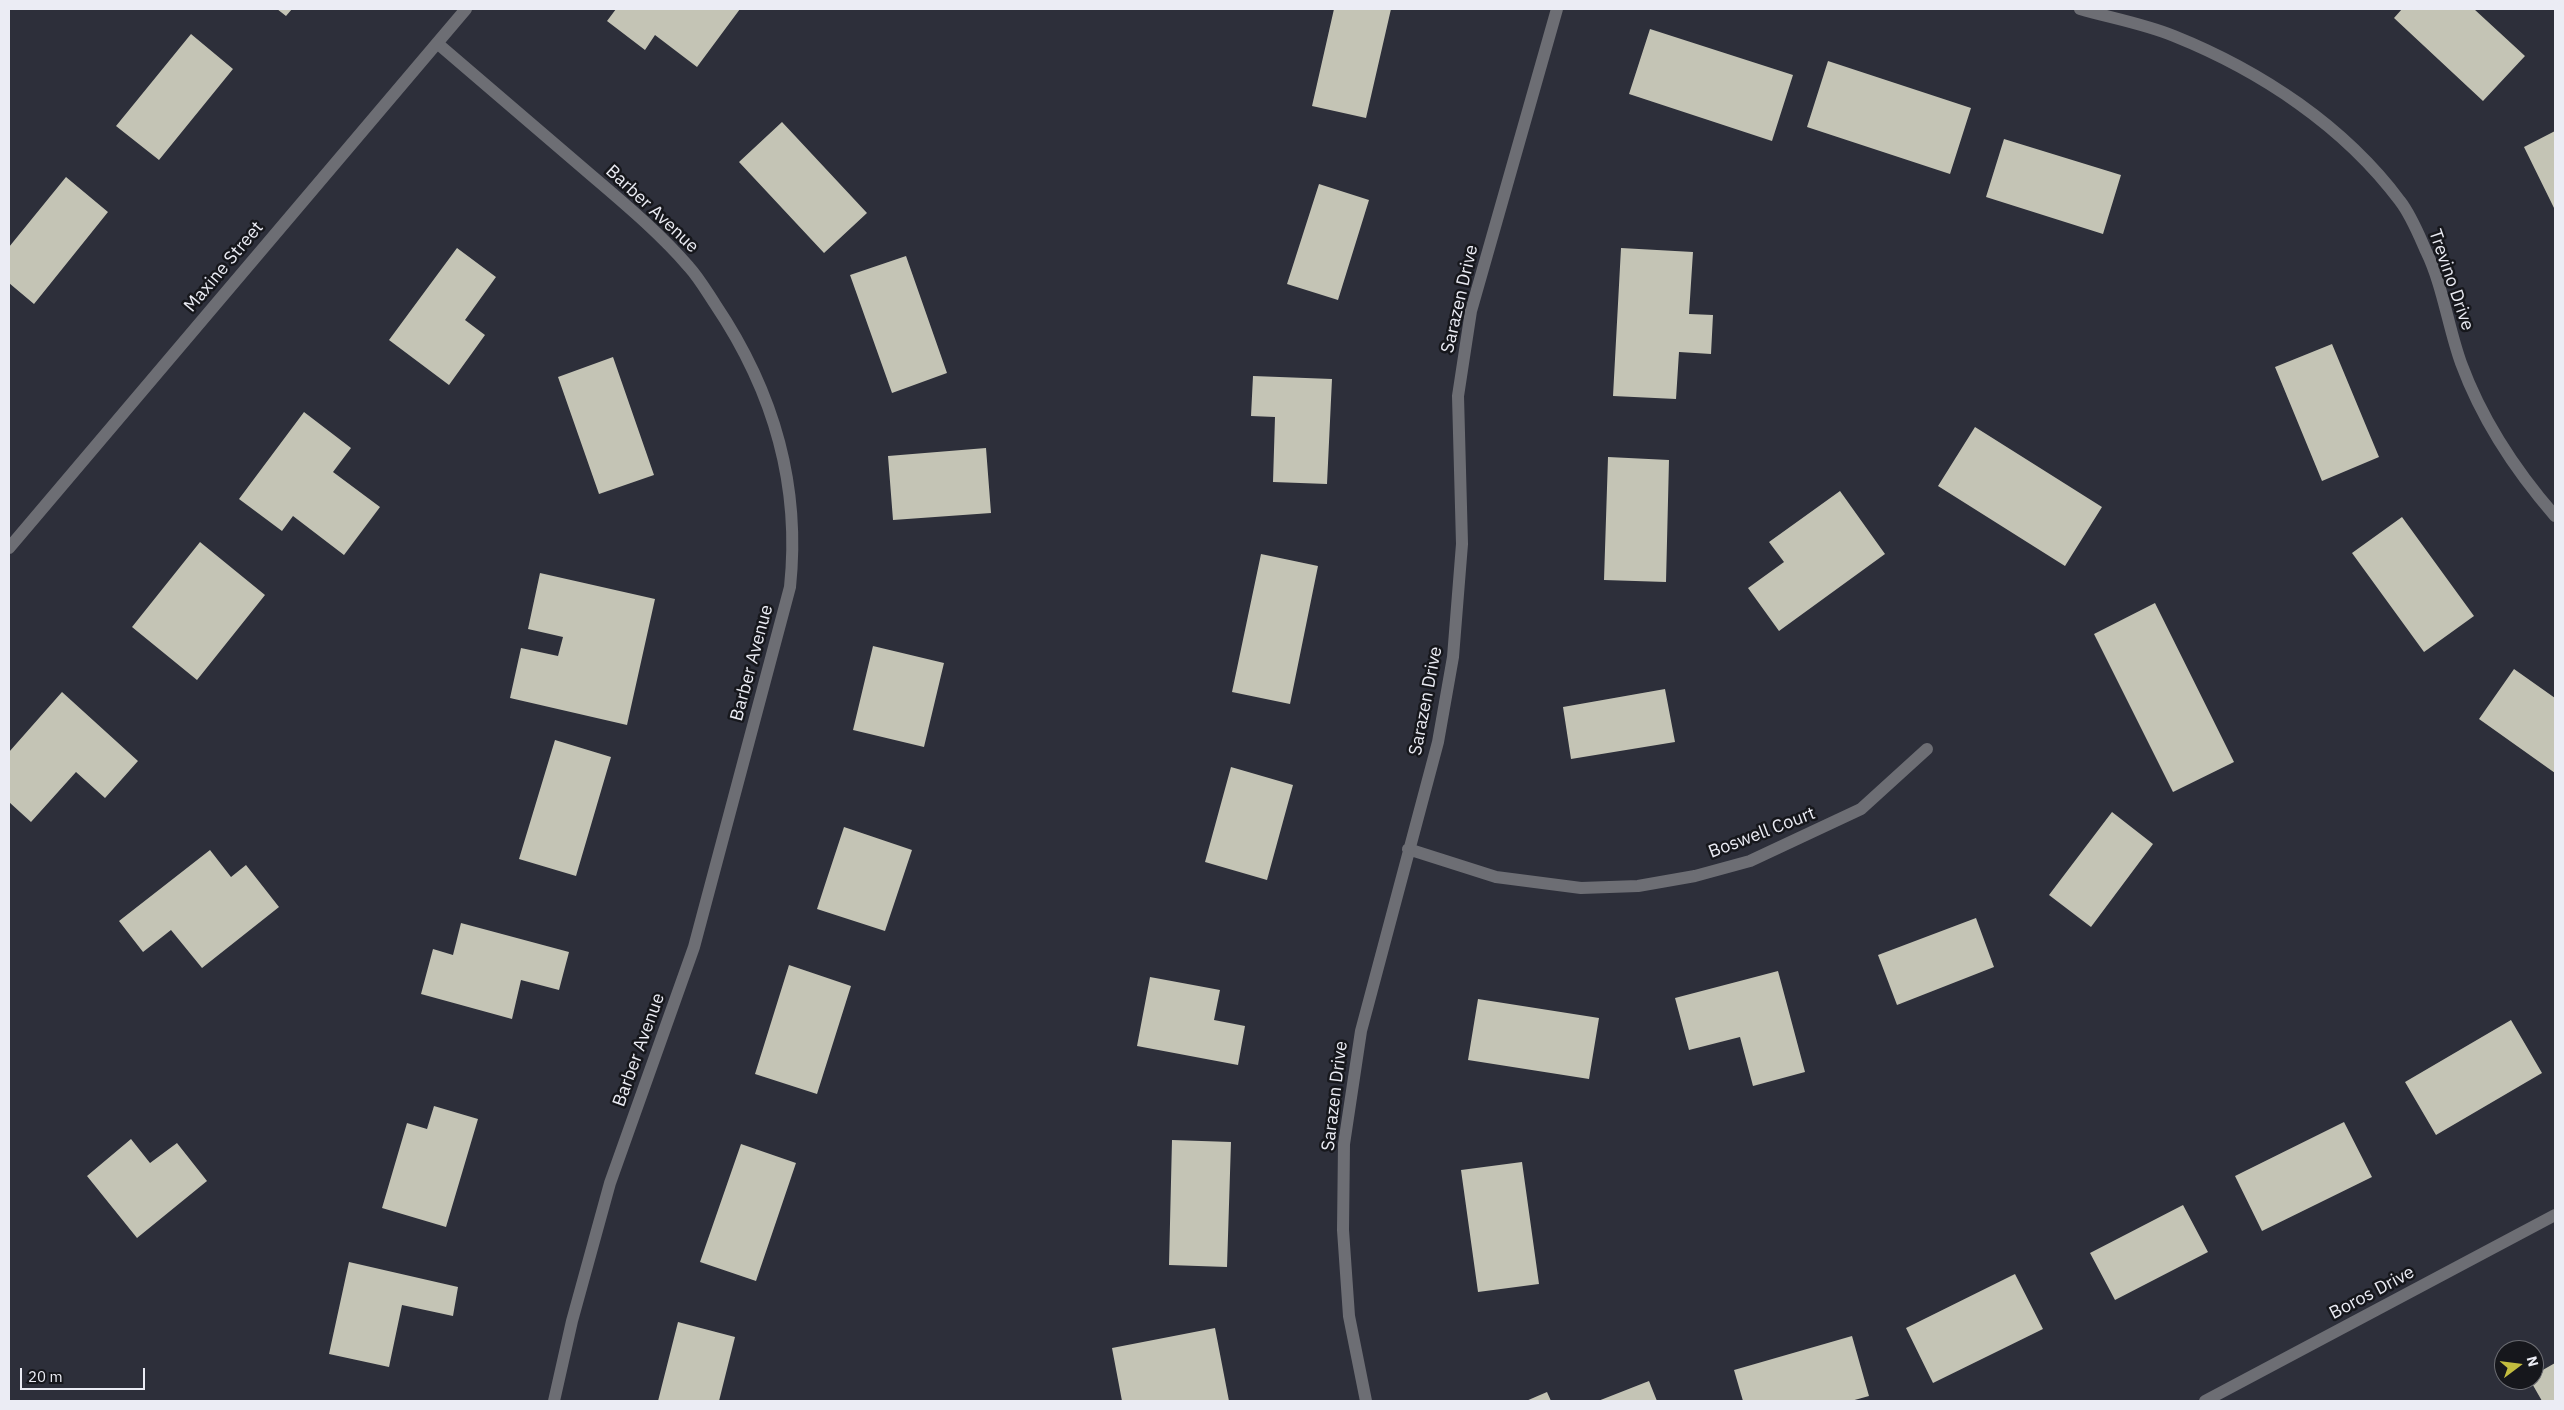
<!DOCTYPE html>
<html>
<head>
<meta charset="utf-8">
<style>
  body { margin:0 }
  #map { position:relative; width:2564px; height:1410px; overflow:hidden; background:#2d2f3a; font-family:"IBM Plex Sans",sans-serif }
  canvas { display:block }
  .frame { position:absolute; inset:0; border:10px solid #ebecf4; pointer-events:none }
  .north { position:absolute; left:2494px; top:1340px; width:50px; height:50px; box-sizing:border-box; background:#16171c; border:1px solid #6b6c72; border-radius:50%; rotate:75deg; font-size:14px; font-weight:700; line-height:20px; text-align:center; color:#ebecf4 }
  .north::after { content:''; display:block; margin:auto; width:18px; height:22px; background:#c3bd3f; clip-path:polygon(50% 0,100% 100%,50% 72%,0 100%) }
  .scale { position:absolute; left:20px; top:1368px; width:125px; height:22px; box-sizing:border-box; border:2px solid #ebecf4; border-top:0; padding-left:6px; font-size:15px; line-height:18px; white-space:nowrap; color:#ebecf4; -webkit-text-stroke:4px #16171c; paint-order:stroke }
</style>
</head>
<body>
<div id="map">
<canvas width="2564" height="1410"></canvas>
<div class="frame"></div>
<div class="north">N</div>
<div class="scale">20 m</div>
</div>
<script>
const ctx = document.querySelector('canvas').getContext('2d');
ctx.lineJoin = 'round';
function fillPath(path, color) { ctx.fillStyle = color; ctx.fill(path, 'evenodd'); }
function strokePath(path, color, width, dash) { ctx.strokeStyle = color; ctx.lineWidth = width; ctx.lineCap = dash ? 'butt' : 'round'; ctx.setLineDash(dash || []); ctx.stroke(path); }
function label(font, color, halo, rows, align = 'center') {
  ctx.font = font + ' "IBM Plex Sans",sans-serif'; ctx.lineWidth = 5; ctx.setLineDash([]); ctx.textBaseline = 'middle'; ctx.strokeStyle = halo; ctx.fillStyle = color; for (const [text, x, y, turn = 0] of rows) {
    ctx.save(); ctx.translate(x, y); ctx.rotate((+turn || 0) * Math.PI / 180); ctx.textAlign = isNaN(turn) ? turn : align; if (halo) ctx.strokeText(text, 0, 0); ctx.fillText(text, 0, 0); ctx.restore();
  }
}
const building = new Path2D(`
  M277,9H292L286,16Z
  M616,9H740L697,67L655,35L645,50L607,21Z
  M1334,9H1391L1366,118L1312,106Z
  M2402,9H2474L2525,56L2483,101L2394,18Z
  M1650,29L1793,75L1772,141L1629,94Z
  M191,34L233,69L159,160L116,126Z
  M1828,61L1971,108L1950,174L1807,127Z
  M782,122L867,213L824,253L739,162Z
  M2555,131V210L2524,147Z
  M2004,139L2121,175L2103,234L1986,197Z
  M66,177L108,212L34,304L9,283V247Z
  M1319,184L1369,200L1338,300L1287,284Z
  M457,248L496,277L465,320L485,335L449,385L389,340Z
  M1621,248L1693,252L1689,314L1713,315L1711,354L1679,352L1676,399L1613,396Z
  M906,256L947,373L892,393L850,275Z
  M2332,344L2379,457L2322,481L2275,367Z
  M613,357L654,475L599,494L558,377Z
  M1253,376L1332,379L1327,484L1273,482L1275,417L1251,416Z
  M304,412L351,448L333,472L380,507L344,555L293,516L282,531L239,499Z
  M1975,427L2102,507L2065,566L1938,486Z
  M986,448L991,513L893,520L888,456Z
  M1608,457L1669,460L1666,582L1604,580Z
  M1840,491L1885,554L1779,631L1748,588L1784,562L1769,542Z
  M2402,517L2474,616L2424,652L2352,553Z
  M200,542L265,595L197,680L132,627Z
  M1261,554L1318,566L1290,704L1232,692Z
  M540,573L655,599L627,725L510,698L521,648L558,656L563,637L528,629Z
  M2155,603L2234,762L2173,792L2094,634Z
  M873,646L944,663L924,747L853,730Z
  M2514,669L2555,698V773L2479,719Z
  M1665,689L1675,742L1571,759L1563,707Z
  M62,692L138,761L105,798L76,772L31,822L9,802V752Z
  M555,740L611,757L576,876L519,859Z
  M1231,767L1293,785L1267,880L1205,862Z
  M2112,812L2153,844L2091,927L2049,895Z
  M844,827L912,850L885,931L817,909Z
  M210,850L231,877L246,865L279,907L202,968L171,930L143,952L119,921Z
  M1976,918L1994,967L1897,1005L1878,955Z
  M461,923L569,952L559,990L521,980L512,1019L421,994L433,949L453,955Z
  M789,965L851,986L817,1094L755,1074Z
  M1778,971L1805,1072L1753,1086L1740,1037L1689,1050L1675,998Z
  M1150,977L1220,990L1214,1020L1245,1026L1238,1065L1137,1046Z
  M1478,999L1599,1018L1589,1079L1468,1060Z
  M2511,1020L2542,1073L2436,1135L2405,1082Z
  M434,1106L478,1119L446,1227L382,1208L407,1123L427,1129Z
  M2344,1122L2372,1177L2262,1231L2235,1176Z
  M131,1139L150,1163L177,1143L207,1181L137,1238L87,1176Z
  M1172,1140L1231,1142L1227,1267L1169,1265Z
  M741,1144L796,1163L756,1281L700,1262Z
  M1522,1162L1539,1284L1478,1292L1461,1170Z
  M2183,1205L2208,1252L2115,1300L2090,1253Z
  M349,1262L458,1287L453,1316L402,1305L389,1367L329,1354Z
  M2015,1274L2043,1329L1933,1383L1906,1328Z
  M678,1322L735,1337L719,1401H658Z
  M1215,1328L1229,1401H1122L1112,1348Z
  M1852,1336L1869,1396L1851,1401H1743L1734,1370Z
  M2555,1363V1401H2542L2530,1380H2534V1375Z
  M1649,1381L1657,1401H1598Z
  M1547,1392L1551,1401H1526Z`);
const minor = new Path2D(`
  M2080,9C2111,18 2145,24 2174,36C2261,71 2344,126 2400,201C2411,215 2419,235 2426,251C2443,286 2448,327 2461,363C2482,420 2515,470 2555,516
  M437,43C486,85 535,127 584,169C620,200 658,231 689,267C699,278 707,292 715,304C773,390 801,483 790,587L694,947L610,1183L572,1321L554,1401
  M9,548L466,9
  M1408,849L1496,877L1581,888L1638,886L1695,876L1750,861L1861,809L1927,749
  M1366,1401L1349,1316L1343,1230L1344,1144L1361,1031L1438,742L1453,657L1462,544L1458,396L1471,311L1557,9
  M2205,1401L2555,1215`);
const streetNames = [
  ["Barber Avenue",652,209,43],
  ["Maxine Street",224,267,-50],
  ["Trevino Drive",2451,280,71],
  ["Sarazen Drive",1460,299,-77],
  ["Barber Avenue",752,663,-75],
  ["Sarazen Drive",1426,701,-79],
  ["Boswell Court",1762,833,-21],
  ["Barber Avenue",639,1050,-70],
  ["Sarazen Drive",1335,1096,-83],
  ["Boros Drive",2372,1293,-28]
];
fillPath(building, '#c4c4b5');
strokePath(minor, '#6d6e74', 12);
label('18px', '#ebecf4', '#16171c', streetNames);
</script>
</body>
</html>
